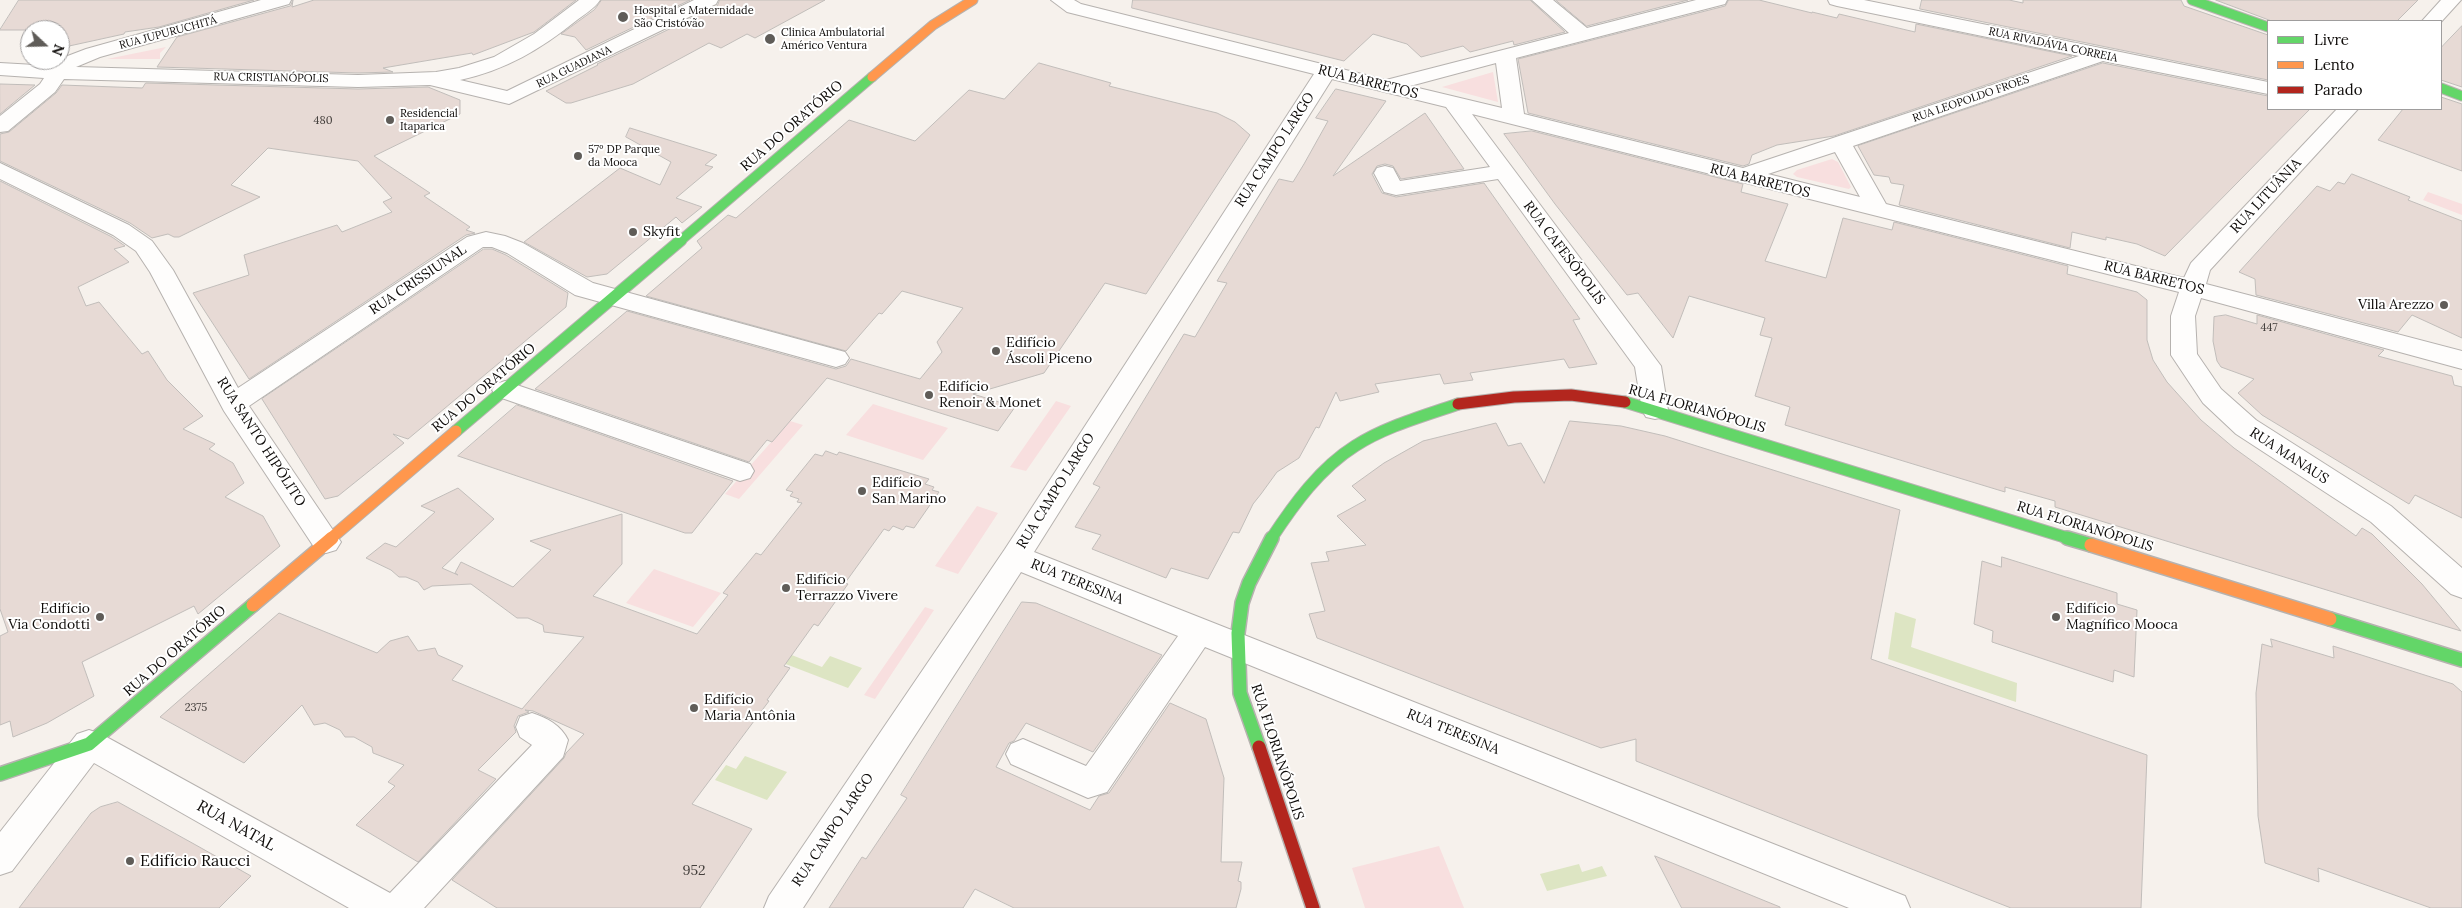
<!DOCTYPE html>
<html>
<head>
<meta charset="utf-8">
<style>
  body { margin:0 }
  #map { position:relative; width:2462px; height:908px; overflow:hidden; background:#f6f1ec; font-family:Lora,serif }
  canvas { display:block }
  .legend { position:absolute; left:2267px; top:20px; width:175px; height:90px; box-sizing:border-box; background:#fff; border:1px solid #9f9d9d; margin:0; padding:6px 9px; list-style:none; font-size:15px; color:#0e0b09 }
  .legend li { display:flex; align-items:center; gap:10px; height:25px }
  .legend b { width:25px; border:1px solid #9f9d9d }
  .north { position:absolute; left:20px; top:20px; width:50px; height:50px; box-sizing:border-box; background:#fff; border:1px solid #9f9d9d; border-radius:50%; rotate:111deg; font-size:14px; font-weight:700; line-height:20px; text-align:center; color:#0e0b09 }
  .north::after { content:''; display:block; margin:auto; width:18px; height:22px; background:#5f5c58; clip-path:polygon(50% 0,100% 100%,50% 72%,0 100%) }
</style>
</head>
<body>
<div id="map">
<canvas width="2462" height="908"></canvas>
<ul class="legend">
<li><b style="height:6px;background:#63d668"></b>Livre</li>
<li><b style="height:6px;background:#ff974d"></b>Lento</li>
<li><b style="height:6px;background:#b3261e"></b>Parado</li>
</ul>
<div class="north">N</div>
</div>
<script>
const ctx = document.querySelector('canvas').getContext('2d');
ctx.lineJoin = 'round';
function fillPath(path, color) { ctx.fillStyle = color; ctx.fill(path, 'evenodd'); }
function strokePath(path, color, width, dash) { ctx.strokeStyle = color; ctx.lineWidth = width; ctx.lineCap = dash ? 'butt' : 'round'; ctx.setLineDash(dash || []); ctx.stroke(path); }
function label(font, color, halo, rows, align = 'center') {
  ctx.font = font + ' Lora,serif'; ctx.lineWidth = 4; ctx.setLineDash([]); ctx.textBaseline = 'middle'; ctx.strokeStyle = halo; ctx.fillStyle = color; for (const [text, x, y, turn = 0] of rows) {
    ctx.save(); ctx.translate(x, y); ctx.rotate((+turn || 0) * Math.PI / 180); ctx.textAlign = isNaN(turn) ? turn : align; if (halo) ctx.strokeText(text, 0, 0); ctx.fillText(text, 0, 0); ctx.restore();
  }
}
const green = new Path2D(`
  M166,47L160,53V59H107Z
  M1493,72L1498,102L1442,87Z
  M1832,159L1838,162L1851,187L1849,189L1797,177L1793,174L1797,170Z
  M2428,192L2462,204V215L2423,200Z
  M1056,401L1071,406L1026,471L1010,467Z
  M873,404L948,428L923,460L846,435Z
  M790,421L803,425L739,499L725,494Z
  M977,506L998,513L958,574L935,566Z
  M654,569L721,593L693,627L626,603Z
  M925,607L934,610L875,699L864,695Z
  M1439,846L1464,908H1365L1352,868Z`);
const water = new Path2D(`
  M1895,612L1916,619L1911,647L2017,683L2016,702L1888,659Z
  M764,644L822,667L830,656L862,668L848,688L757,653Z
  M745,756L787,772L767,800L715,780L726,765L736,769Z
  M1579,864L1582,872L1602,866L1607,876L1547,891L1540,874Z`);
const building = new Path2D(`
  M19,0H254L159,27L125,32L124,34L60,48V30H0Z
  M293,0L292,7L314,0H576L534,32L473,55L472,53L383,68L393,72L358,73L157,67L177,37L290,6Z
  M602,0H690L586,50L575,37L561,34L594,10Z
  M720,0H825L755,38L747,34L721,48L709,43L633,84L571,103H566L546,91L598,65L597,64L717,6Z
  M1133,0H1530L1565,32L1514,45L1513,41L1470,52L1463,46L1421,57L1407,44L1373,34L1344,61L1132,8Z
  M1556,0H1688L1587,26Z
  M1729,0H1759L1812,13V12L1837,18L1839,14L1915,32L1916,24L2072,56L1834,136L1777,145L1752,155L1749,164L1743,166L1528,113L1518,59L1725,6Z
  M1922,0H2009L2023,3V0H2181L2184,6L2268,35V80L1920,9Z
  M2216,0H2418L2397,21H2272Z
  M2462,26V87L2441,80V48Z
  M1039,63L1111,83L1109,86L1217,113L1235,122L1250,135L1146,294L1105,283L1044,373L973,394L1015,407L998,431L827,378L772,442L767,440L749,462L535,389L627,311L836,369L846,366L851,359L920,379L942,352L937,342L963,308L902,291L882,314L879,313L846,351L646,296L702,248L697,241L728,215L736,218L849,120L915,141L969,90L1004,99Z
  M2103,63L2268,96V109H2310L2165,256L2137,244L2106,237V240L2072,232L2070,248L1899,205L1904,185L1891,183L1889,177L1874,175L1858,146Z
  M146,83L358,89L428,87L460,100V114L374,156L430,193L424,196L470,227L466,230L475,233L466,235L249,379L193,293L249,275L244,255L337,225L342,232L392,212L383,202L392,198L358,161L268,148L231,185L260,197L179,237H174L168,234L152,238L130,223L0,161V134L9,132L56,93L62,85L142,88Z
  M0,84L35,85L0,114Z
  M1336,89L1386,101L1333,176L1425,113L1464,169L1401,179L1393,166L1385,164L1377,166L1372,174L1382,193L1396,197L1484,183L1580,319L1573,320L1597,364L1569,368L1564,359L1470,373L1473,380L1444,384L1440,374L1375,384L1379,392L1340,401L1336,392L1319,428L1316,427L1299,458L1277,472L1261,494L1253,504L1239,533L1233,532L1208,579L1171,568L1166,578L1092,549L1101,535L1075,527L1100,487L1093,484L1184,334L1195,337L1227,283L1217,281L1279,179L1293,182L1304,164L1328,121L1316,118Z
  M2441,97L2462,104V171L2378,140L2403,109H2441Z
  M630,128L717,155L705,165L713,167L676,198L702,207L682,223L676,217L607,274L587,277L524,242L620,168L660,185L671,162L626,137Z
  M1532,131L1743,184L1741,192L1788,204L1765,261L1826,278L1843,218L1892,230L1894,222L2068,266L2067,274L2137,292L2147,300V340L2153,360L2167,382L2201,420L2234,448L2356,536L2362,528L2372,534L2422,584L2461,631L2055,507V501L2005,487V492L1785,425L1790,407L1755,396L1772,338L1760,335L1765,318L1689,296L1673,338L1638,293L1627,295L1555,204L1504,134Z
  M2352,174L2410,197L2408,200L2462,221V338L2412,315L2398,332L2256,295L2255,279L2239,272L2317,186L2330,191L2338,182L2344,184Z
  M0,181L112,237L125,246L114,249L129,262L78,287L86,306L99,302L142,354L148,351L167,380L203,416L183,429L215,444L209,449L233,463L244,483L225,497L263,516L280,546L198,614L194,606L82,662L94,696L47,723L13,737L10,721L0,725V636L8,632L0,609Z
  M484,249H492L506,255L568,293L566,307L408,439L393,434L404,443L338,496L325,499L262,399Z
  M2226,315L2257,324V315L2384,350L2378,356L2452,376L2454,385L2462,387V518L2415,495L2409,504L2262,415L2238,393L2254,379L2221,367L2217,361L2213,341L2214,317Z
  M517,405L733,481L692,533H685L458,456Z
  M1570,421L1621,426L1665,436L1900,510L1871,659L2147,755L2141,908H2011L1636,761V739L1601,748L1317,638L1309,614L1325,611L1311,563L1329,561L1326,552L1366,545L1337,516L1366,500L1352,486L1384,463L1423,441L1496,423L1508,446L1521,443L1544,483Z
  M826,451L837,455L839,452L929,479L925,484L934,487L932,490L939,492L914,528L906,526L903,530L893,526L889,531L884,529L845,583L848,584L818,626L814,624L784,666L790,668L767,700L769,701L692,804L752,829L700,908H497L452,880L564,758L566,753L584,734L533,711L525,710L529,712L518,716L514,726L516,732L478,770L496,779L418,862L356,825L395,786L388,782L404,765L373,753L372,747L354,737H345L340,730L325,723L314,725L302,705L244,763L160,717L279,613L377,653L390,641L408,636L418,651L435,648L438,655L463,666L452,680L522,709L584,637L544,632L543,625L528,618H517L471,584L432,586L424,590L418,582L406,577H399L391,570L366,558L385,543L396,547L435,512L421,506L458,488L494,519L442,568L458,575L455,573L461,562L513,587L551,550L530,541L622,514V564L593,596L697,634L728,595L723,593L756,553L761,555L802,503L797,502L799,499L790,496L793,492L786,490L815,454L822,456Z
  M2002,557L2117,593V604L2137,610L2134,677L2114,670L2113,682L1992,642L1993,631L1974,624L1982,561L2001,567Z
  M1022,602L1036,603L1162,655L1093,752L1026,723L1014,741L1009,743L996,767L1090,810L1099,796L1109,793L1170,703L1206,719L1224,778L1221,862H1242L1238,881L1241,882V889L1236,908H1014L975,889L963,908H829L862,857L866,859L907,798L901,795Z
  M2271,639L2334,658L2333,646L2453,684L2462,692V908H2431L2318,868L2319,882L2265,863L2258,816L2256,693L2262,644L2272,647Z
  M118,802L194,844L251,876L219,908H19L91,813L100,807Z
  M1655,856L1780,907V908H1682Z`);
const street = new Path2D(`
  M261,0H291L289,4L100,57L76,67L358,75L436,72L459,68L494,57L534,34L579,0H600C595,8 585,14 577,20C541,49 506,70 460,80L507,91L694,0H718L716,4L509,104L430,85L358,87L64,79L55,92L8,131L0,132V116L40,84L44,78L0,75V63L53,66L65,57L86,49Z
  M1051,0H1074L1081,4L1386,80L1569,33L1532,0H1553L1587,28L1696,0H1727L1725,4L1516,58L1524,114L1743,168L2079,56L1837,6L1830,4L1828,0H1864L2268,82V94L2103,61L1853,146L1886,204L2184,278L2191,263L2337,109H2358L2210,270L2206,284L2462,351V369L2201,298L2195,316L2197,354L2221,389L2256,420L2391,506L2462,568V598L2451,594L2371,522L2236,434L2203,403L2171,355V316L2179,292L1472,114L1661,366L1668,410L1664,417L1655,419L1646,417L1642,410L1635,367L1498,179L1396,195L1384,192L1374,173L1377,168L1385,166L1393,168L1400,181L1490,167L1446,107L1332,79L1034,552L1905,896L1910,908H1849L1205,647L1107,792L1088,798L1011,764L1006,754L1011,744L1023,739L1086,766L1178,636L1021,572L803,908H764L769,896L1005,549L1314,74L1067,12ZM1496,63L1502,108L1410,86ZM1835,152L1860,197L1768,174Z
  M2441,0H2461L2441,22L2422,21Z
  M0,163L129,225L152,241L173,270L238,388L467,237L486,232L505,236L523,243L593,283L845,352L849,358L845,364L836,367L575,295L507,253L492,247H483L249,406L341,542L336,550L326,553L316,550L224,411L150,272L136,251L113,235L0,179Z
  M505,381L750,464L754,471L750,478L740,481L496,396L492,390L496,384Z
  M532,713C547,718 561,725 568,740L563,757L424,908H349L94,763L12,871L0,875V832L77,734L89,730L101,734L390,893L532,745L520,737L516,727L520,717Z`);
const fastFar2 = new Path2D(`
  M2192,0L2268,27
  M2441,88L2462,96
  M680,241L872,77`);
const fastFar1 = new Path2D(`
  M1625,402L2071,539
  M456,431L681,240
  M1271,539C1294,504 1320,468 1355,446C1386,426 1424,416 1458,404`);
const fast = new Path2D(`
  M2067,538L2091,545
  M2330,619L2462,660
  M1259,747L1240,693L1238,633L1242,603L1249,583L1272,538
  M0,774L89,744L253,605`);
const slowFar2 = new Path2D(`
  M872,77L933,25L973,0`);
const slowFar1 = new Path2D(`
  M330,539L456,431`);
const slow = new Path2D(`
  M2091,545L2330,619
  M253,605L332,538`);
const jamFar1 = new Path2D(`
  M1458,404L1514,397L1571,395L1625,402`);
const jam = new Path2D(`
  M1259,747L1313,908`);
const markers = [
  [623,17,6,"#5f5c58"],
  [770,39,6,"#5f5c58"],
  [390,120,5,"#5f5c58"],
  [578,156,5,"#5f5c58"],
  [633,232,5,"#5f5c58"],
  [2444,305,5,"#5f5c58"],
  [996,351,5,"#5f5c58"],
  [929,395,5,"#5f5c58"],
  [862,491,5,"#5f5c58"],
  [786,588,5,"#5f5c58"],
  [100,617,5,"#5f5c58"],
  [2056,617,5,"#5f5c58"],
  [694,708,5,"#5f5c58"],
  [130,861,5,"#5f5c58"]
];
const farPoinames = [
  ["Hospital e Maternidade",634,11],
  ["São Cristóvão",634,24],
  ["Clinica Ambulatorial",781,33],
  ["Américo Ventura",781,46],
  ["Residencial",400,114],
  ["Itaparica",400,127],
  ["57º DP Parque",588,150],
  ["da Mooca",588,163]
];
const farStreetnames = [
  ["RUA JUPURUCHITÁ",168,33,-15],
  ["RUA RIVADÁVIA CORREIA",2053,45,12],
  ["RUA GUADIANA",574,67,-26],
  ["RUA CRISTIANÓPOLIS",271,78,1],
  ["RUA LEOPOLDO FROES",1971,99,-19]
];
const numberNames = [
  ["480",323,121],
  ["447",2269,328],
  ["2375",196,708]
];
const streetNames = [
  ["RUA BARRETOS",1368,82,14],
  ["RUA DO ORATÓRIO",792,126,-41],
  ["RUA CAMPO LARGO",1275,150,-57],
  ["RUA BARRETOS",1760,181,14],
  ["RUA LITUÂNIA",2266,196,-47],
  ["RUA CAFESÓPOLIS",1564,253,53],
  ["RUA BARRETOS",2154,278,14],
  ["RUA CRISSIUNAL",418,280,-34],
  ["RUA DO ORATÓRIO",484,388,-40],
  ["RUA FLORIANÓPOLIS",1697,409,16],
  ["RUA SANTO HIPÓLITO",261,442,57],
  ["RUA MANAUS",2289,456,33],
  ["RUA CAMPO LARGO",1056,491,-58],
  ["RUA FLORIANÓPOLIS",2085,527,17],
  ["RUA TERESINA",1077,582,22],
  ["RUA DO ORATÓRIO",175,651,-41],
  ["RUA TERESINA",1453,732,22],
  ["RUA FLORIANÓPOLIS",1277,752,72],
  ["RUA CAMPO LARGO",833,830,-56]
];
const poiNames = [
  ["Skyfit",643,232],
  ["Villa Arezzo",2434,305,"right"],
  ["Edifício",1006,343],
  ["Áscoli Piceno",1006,359],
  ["Edifício",939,387],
  ["Renoir & Monet",939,403],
  ["Edifício",872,483],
  ["San Marino",872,499],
  ["Edifício",796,580],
  ["Terrazzo Vivere",796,596],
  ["Edifício",90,609,"right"],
  ["Via Condotti",90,625,"right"],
  ["Edifício",2066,609],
  ["Magnífico Mooca",2066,625],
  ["Edifício",704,700],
  ["Maria Antônia",704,716]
];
const nearNumbernames = [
  ["952",694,871]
];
const nearStreetnames = [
  ["RUA NATAL",236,826,29]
];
const nearPoinames = [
  ["Edifício Raucci",140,861]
];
fillPath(green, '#f8dfdf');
fillPath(water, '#dde5c3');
fillPath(building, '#e7dad5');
strokePath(building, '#c1bdba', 1);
strokePath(street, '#b6b2af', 2);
strokePath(fastFar2, '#b6b2af', 11);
strokePath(fastFar1, '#b6b2af', 13);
strokePath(fast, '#b6b2af', 16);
strokePath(slowFar2, '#b6b2af', 11);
strokePath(slowFar1, '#b6b2af', 13);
strokePath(slow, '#b6b2af', 16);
strokePath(jamFar1, '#b6b2af', 13);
strokePath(jam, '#b6b2af', 16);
fillPath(street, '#fefdfc');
strokePath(fastFar2, '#63d668', 9);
strokePath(fastFar1, '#63d668', 11);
strokePath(fast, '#63d668', 13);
strokePath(slowFar2, '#ff974d', 9);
strokePath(slowFar1, '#ff974d', 11);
strokePath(slow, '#ff974d', 13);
strokePath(jamFar1, '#b3261e', 11);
strokePath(jam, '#b3261e', 13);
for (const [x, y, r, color] of markers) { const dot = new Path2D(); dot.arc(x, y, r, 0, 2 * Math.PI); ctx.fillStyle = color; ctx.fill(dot); strokePath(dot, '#fff', 2); }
label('11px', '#0e0b09', '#fff', farPoinames, 'left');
label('11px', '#0e0b09', '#fff', farStreetnames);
label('11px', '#443f3c', null, numberNames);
label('14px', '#0e0b09', '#fff', streetNames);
label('14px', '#0e0b09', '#fff', poiNames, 'left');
label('14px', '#443f3c', null, nearNumbernames);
label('16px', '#0e0b09', '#fff', nearStreetnames);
label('16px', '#0e0b09', '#fff', nearPoinames, 'left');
</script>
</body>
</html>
